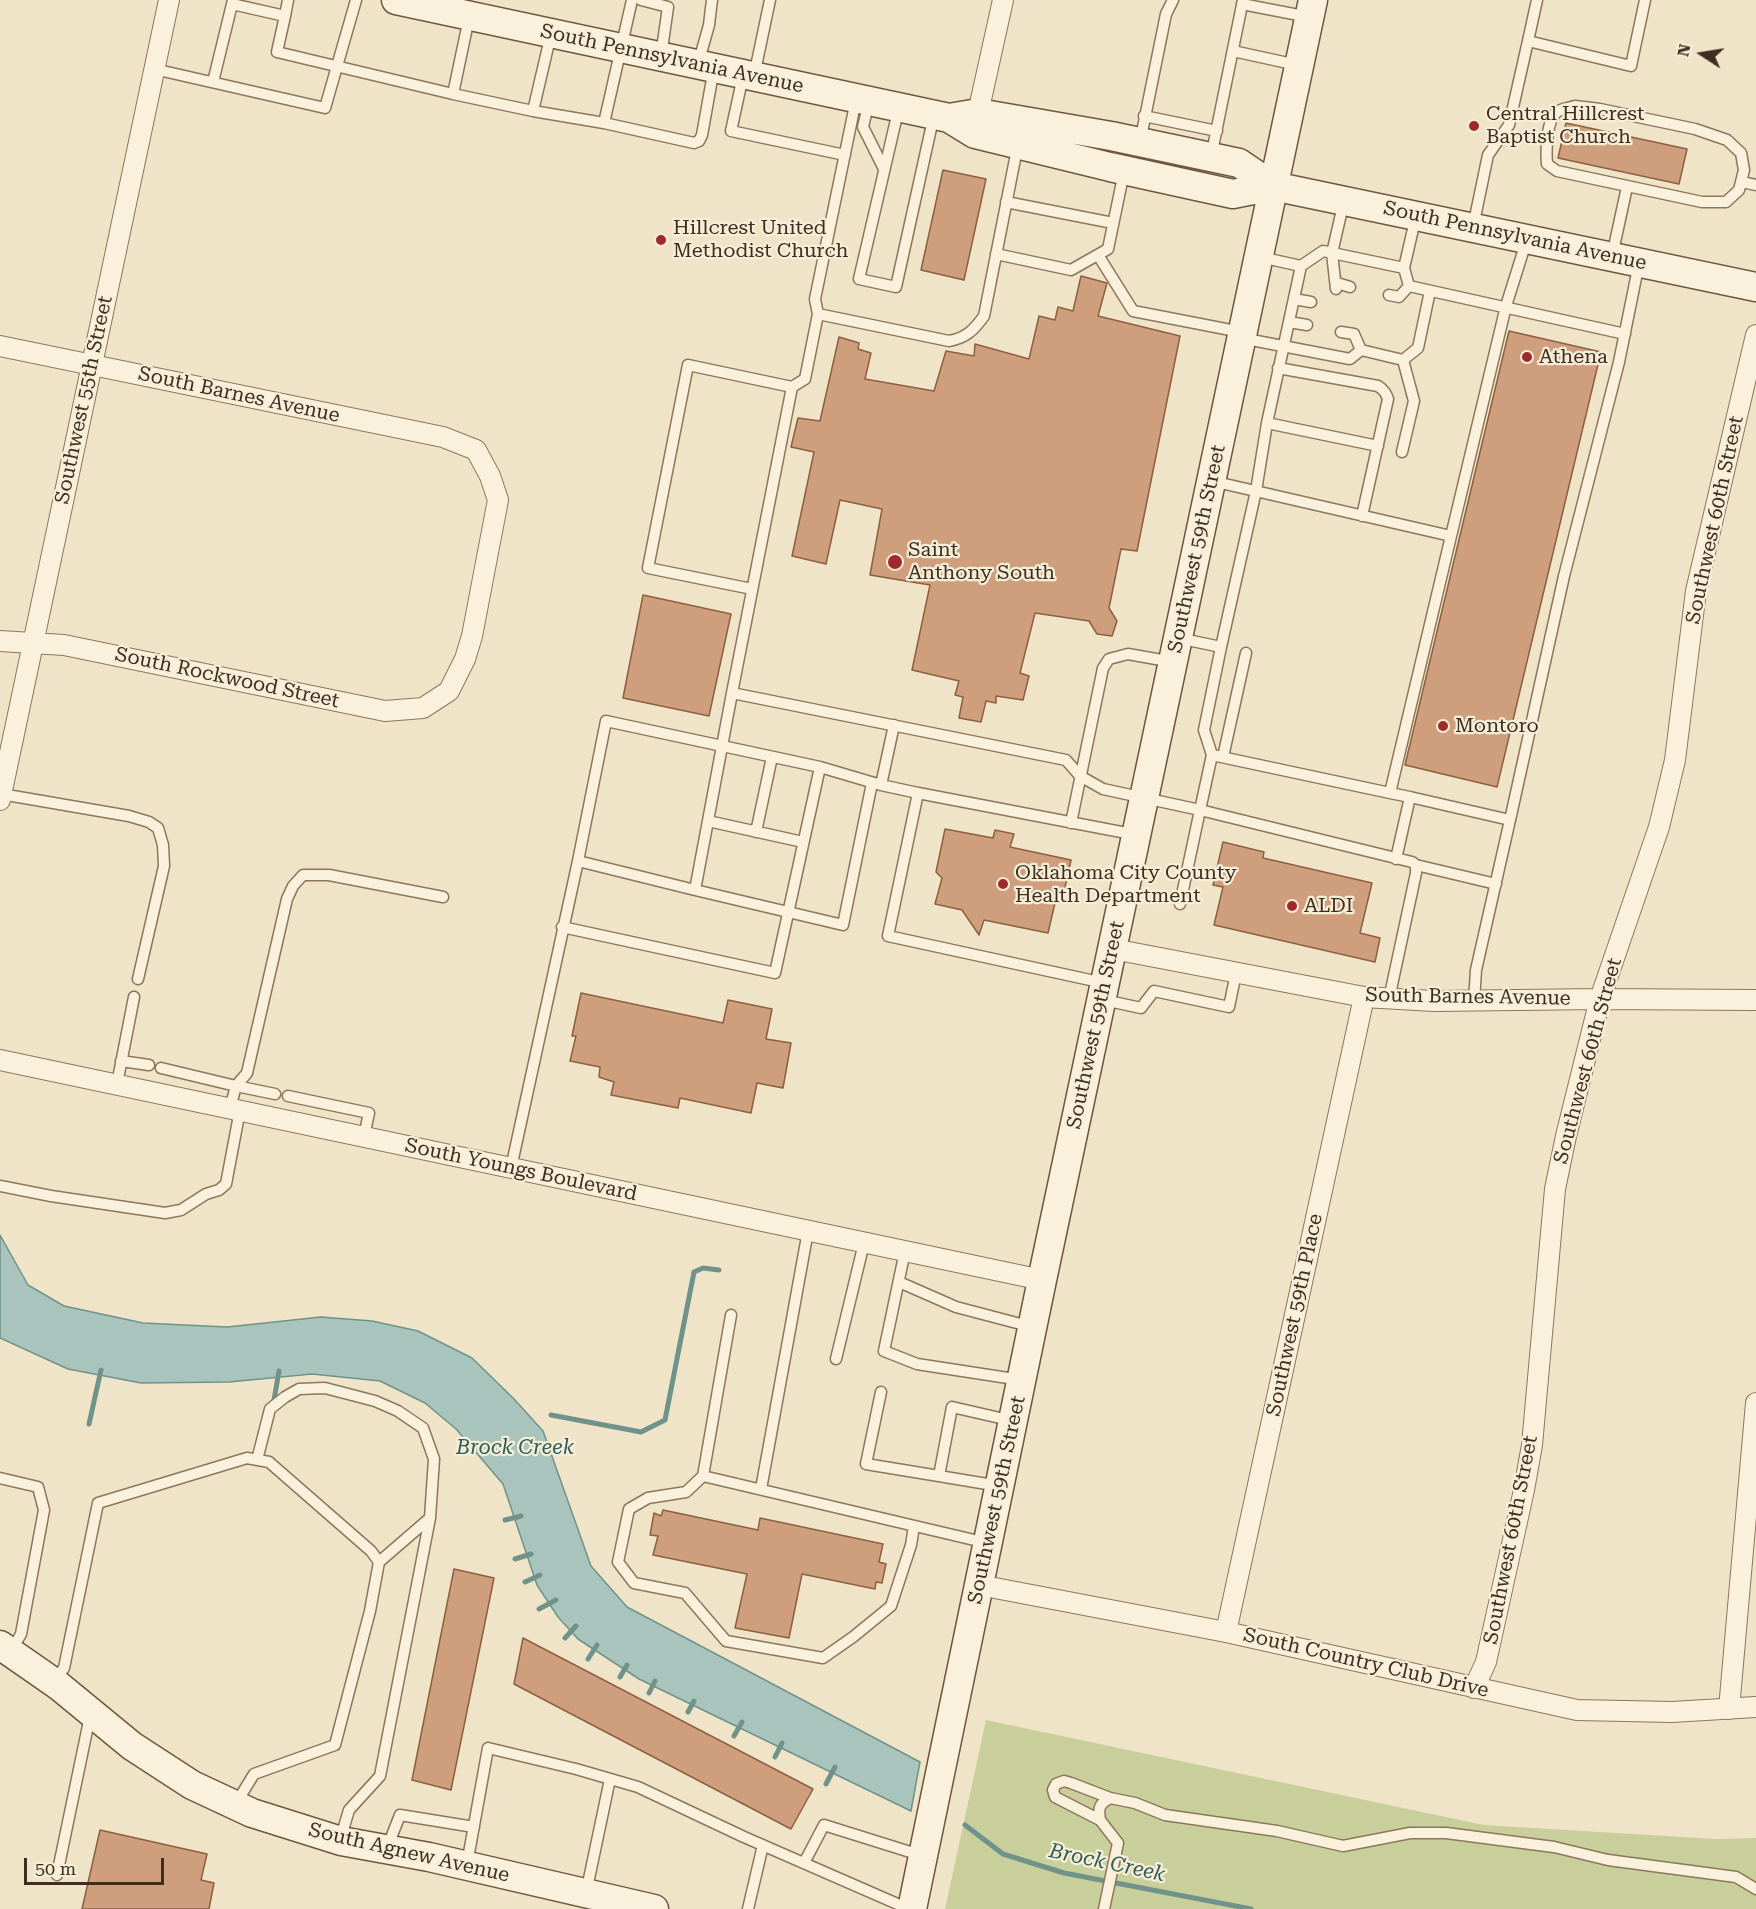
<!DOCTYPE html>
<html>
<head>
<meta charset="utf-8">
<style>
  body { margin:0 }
  #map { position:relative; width:1756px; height:1909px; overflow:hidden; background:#f0e4c8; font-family:"Roboto Serif",serif }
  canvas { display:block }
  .north { position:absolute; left:1672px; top:24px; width:60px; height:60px; -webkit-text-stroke:4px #f7eed8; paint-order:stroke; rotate:282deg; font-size:16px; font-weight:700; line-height:24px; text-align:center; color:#3d2e20 }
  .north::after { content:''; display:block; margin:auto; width:21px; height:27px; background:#3d2e20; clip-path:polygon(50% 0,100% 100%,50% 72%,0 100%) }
  .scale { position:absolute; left:24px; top:1858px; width:140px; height:27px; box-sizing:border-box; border:3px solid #3d2e20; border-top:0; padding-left:8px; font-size:18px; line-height:21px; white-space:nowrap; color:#3d2e20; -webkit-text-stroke:4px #f7eed8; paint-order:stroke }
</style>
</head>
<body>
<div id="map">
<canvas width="1756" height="1909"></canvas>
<div class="north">N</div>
<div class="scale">50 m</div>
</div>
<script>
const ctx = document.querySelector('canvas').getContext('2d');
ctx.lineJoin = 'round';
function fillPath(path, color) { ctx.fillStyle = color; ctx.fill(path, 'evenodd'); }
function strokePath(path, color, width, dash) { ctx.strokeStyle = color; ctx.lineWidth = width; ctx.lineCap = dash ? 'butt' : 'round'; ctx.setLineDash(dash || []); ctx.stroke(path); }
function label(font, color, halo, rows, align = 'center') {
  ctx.font = font + ' "Roboto Serif",serif'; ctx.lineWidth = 4.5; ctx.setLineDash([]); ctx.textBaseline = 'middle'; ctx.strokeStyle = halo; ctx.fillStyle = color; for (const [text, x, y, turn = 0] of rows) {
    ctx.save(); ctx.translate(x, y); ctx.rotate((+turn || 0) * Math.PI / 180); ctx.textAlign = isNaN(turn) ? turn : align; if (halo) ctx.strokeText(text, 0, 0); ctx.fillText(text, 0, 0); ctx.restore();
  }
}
const green = new Path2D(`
  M986,1720L1484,1825L1715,1839L1756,1838V1909H945Z`);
const water = new Path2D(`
  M0,1235L28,1285L64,1306L143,1323L227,1327L321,1317L372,1321L418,1331L472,1358L514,1399L543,1431L591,1566L627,1607L920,1762L911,1811L639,1679L578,1639L558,1617L537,1585L503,1484L456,1429L425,1403L380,1381L312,1374L229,1382L141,1383L68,1369L0,1338Z`);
const stream = new Path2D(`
  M273,1406L279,1371
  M551,1415L641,1432L665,1420L694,1272L703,1268L719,1270
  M89,1424L101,1370
  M505,1520L521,1516
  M515,1559L531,1554
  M525,1582L540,1575
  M539,1609L556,1600
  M565,1638L576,1626
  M588,1659L597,1645
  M620,1677L627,1665
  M649,1693L655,1681
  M688,1712L694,1701
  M734,1736L742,1722
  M775,1757L782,1743
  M826,1784L835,1767
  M965,1825L1003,1854L1064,1873L1251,1909`);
const building = new Path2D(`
  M1566,123L1687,149L1679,184L1558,158Z
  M943,170L986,179L964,280L921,270Z
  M1081,276L1107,283L1098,316L1180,336L1137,551L1121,549L1109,608L1117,621L1112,636L1097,634L1089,621L1035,613L1020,673L1029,676L1023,700L996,696V703L986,701L981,722L959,718L963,697L955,695L959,681L912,670L930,585L870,575L882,509L840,500L826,564L792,556L814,452L791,447L798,418L820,421L839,337L859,343L858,349L871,353L865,379L934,391L946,351L974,356L975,344L1029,359L1039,316L1055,320L1058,307L1073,311Z
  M1509,331L1601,352L1497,787L1405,765Z
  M643,595L731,614L709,716L623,698Z
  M945,829L993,838L995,830L1014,834L1010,847L1071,860L1064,892L1058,890L1048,933L984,920L979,935L962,910L935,904L942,878L936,872Z
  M1223,842L1264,852L1263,858L1372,883L1360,933L1380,938L1375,962L1214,925L1223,887L1213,885Z
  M581,993L723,1023L728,1000L772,1009L766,1039L791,1043L783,1088L757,1083L751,1113L680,1098L678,1108L611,1095L614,1082L599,1077L600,1067L570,1061L576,1036H572Z
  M663,1510L758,1530L760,1518L883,1544L879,1562L886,1564L882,1583L876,1582L875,1589L802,1574L789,1638L735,1628L747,1574L653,1555L658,1536L650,1535L654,1513L661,1516Z
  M454,1569L494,1578L451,1790L412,1780Z
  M523,1638L813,1789L791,1829L514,1684Z
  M100,1830L207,1854L201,1880L214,1883L209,1909H82Z`);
const lane = new Path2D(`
  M641,0L668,7L661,56
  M1537,0L1528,41L1631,66L1645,0
  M232,4L285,16L277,52L453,94
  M1242,4L1309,17
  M285,16L288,0
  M469,18L453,94L533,111L604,123L694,143L699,141L702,135L714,68
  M1233,51L1297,65
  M698,64L709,25L712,0
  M154,69L325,108L356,0
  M743,76L731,131L845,155
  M754,76L770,0
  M213,82L233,0
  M869,101L863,127L884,169
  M1575,106L1600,109L1695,129L1727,140L1741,153L1744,170L1739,190L1726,202H1702L1557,171L1547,164C1546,152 1546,120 1557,112C1562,108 1569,108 1575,106Z
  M899,107L859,279L896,287L934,115
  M533,111L551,34
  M1144,116L1217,131
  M604,123L632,0
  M1140,142L1166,14L1173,0
  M1211,157L1243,0
  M1742,182L1756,185
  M1006,202L1113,223
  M1473,227L1488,155L1509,125L1528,41
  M996,254L1071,270L1108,249L1124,172
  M1098,255L1133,311L1241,332
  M1612,256L1627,187
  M1260,257L1301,266
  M1404,268L1416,216
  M1337,283L1350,287
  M1336,289L1332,253L1344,201
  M1389,295L1399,297L1409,286
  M1294,299L1311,302
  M818,314L949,341C966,338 974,330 984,316L1018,144
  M1289,322L1307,325
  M1341,332L1354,334L1361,350
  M1241,338L1350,359L1361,350L1403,360L1418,348L1430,291
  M1278,368L1378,386C1384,390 1386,393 1388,399L1362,516
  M1267,423L1378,446
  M1402,452L1414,401L1403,360
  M1212,481L1451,536L1506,306L1527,239
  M752,589L648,568L688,365L792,387
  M1178,638L1221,647L1256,491L1267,423L1301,266L1323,251L1404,268L1409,286L1625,334
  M1221,647L1204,730L1212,755L1390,793L1451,536
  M732,693L792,387L805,379L818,314L815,299L856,100
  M894,725L881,785L918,793
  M1212,755L1200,810L1412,862L1416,865V873L1389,999
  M1223,757L1246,653
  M1390,793L1410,797L1396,859
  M1,794L129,816L149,822L158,828L163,845L164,866L138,979
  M1410,797L1510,820L1564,576L1619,362L1639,263
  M708,821L803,842
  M1071,823L1103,668L1109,659L1128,654L1173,662
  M756,832L772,757
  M578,861L606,721L820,767
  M1416,865L1496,884
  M695,890L843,925L872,783
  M562,927L775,973L820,767L881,785
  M1104,983L888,936L918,793L1137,835
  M1104,1000L1141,1008L1154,991L1229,1007L1236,973
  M1474,1001L1476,970L1510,820
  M121,1061L149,1065
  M161,1068L236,1086L230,1108
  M117,1084L134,997
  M275,1094L236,1086L247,1073L287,899L293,886L303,875H329L443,897
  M288,1096L369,1113L364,1136
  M511,1168L578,861L695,890L732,693L1066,760L1080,776L1103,789L1200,810L1180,904
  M0,1186L51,1196L165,1213L181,1210L206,1194L219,1190L226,1184L240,1110
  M905,1251L884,1351L917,1364L1021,1380
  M899,1282L956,1307L1032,1327
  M731,1315L703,1476L987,1543
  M836,1359L864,1243
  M881,1392L866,1464L939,1476
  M257,1460L270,1409L285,1397L299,1389L325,1388L375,1401L398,1411L423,1428L434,1459L430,1518L380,1776L349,1810L340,1840
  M703,1476L686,1492L648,1498L629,1509L618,1562L634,1583L685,1593L726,1641L823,1658L853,1637L891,1606L911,1545L914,1526
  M0,1478L38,1487L44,1510L21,1634L11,1651
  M999,1486L939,1476L952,1407L1013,1421
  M761,1489L808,1231
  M379,1562L430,1518
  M55,1680L64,1668L98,1503L247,1458L269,1462L371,1551L379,1562L370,1611L335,1745L254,1774L235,1805
  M1100,1820C1098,1808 1099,1804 1110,1798
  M387,1848L400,1815L474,1827
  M804,1863L824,1825L923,1856
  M467,1864L488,1748L576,1769L638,1787L744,1837L909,1909
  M57,1875L90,1716
  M586,1893L610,1779
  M748,1909L763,1845
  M1104,1909L1118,1843L1100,1820L1055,1797L1053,1790L1056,1784L1064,1781L1071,1783L1110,1798L1135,1803L1165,1815L1277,1831L1343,1846L1410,1833H1446L1554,1847L1608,1860L1736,1877L1756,1889`);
const street = new Path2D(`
  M978,113L1003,0
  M0,346L443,437L476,450L490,476L498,500L472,636L465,659L449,691L423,708L385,711L64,645L0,641
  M0,800L169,0
  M1113,949L1364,997L1434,1001L1600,999L1756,1000
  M0,1060L1042,1280
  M979,1585L1226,1632L1577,1710L1672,1712L1756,1707
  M1226,1632L1364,997
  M1474,1688L1486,1662L1524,1490L1532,1445L1555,1189L1566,1136L1600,999L1659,827L1675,760L1696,591L1756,335
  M1729,1709L1756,1403`);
const secondary = new Path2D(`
  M396,0L949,118L975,134L1110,167L1233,194L1273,186
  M949,118L978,113L1111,136L1239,163L1273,186L1756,287
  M0,1645L59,1686L132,1746L192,1785L252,1813L341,1841L429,1857L654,1909
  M912,1909L1042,1280L1313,0`);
const markers = [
  [1474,126,6,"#9e2a2b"],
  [661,240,6,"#9e2a2b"],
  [1527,357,6,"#9e2a2b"],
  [895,562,8,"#9e2a2b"],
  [1443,726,6,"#9e2a2b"],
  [1003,884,6,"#9e2a2b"],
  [1292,906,6,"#9e2a2b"]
];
const streetNames = [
  ["South Pennsylvania Avenue",672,59,12],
  ["South Pennsylvania Avenue",1515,236,12],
  ["South Barnes Avenue",239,395,12],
  ["Southwest 55th Street",84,400,-78],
  ["Southwest 60th Street",1715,520,-78],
  ["Southwest 59th Street",1197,549,-78],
  ["South Rockwood Street",227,678,12],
  ["South Barnes Avenue",1468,997,1],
  ["Southwest 59th Street",1096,1025,-78],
  ["Southwest 60th Street",1588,1061,-75],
  ["South Youngs Boulevard",521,1170,12],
  ["Southwest 59th Place",1295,1315,-78],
  ["Southwest 59th Street",997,1500,-78],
  ["Southwest 60th Street",1511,1540,-79],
  ["South Country Club Drive",1366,1663,13],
  ["South Agnew Avenue",409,1853,13]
];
const poiNames = [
  ["Central Hillcrest",1486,114],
  ["Baptist Church",1486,137],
  ["Hillcrest United",673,228],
  ["Methodist Church",673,251],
  ["Athena",1539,357],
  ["Saint",908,550],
  ["Anthony South",908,573],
  ["Montoro",1455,726],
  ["Oklahoma City County",1015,873],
  ["Health Department",1015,896],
  ["ALDI",1304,906]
];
const waterNames = [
  ["Brock Creek",515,1448],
  ["Brock Creek",1107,1863,12]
];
fillPath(green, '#c9cf9b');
fillPath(water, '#a9c4bc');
strokePath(water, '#6f938a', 1.5);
strokePath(stream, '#6f938a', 5);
fillPath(building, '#cf9f7d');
strokePath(building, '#8d5f41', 1.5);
strokePath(lane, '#8d765c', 13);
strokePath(street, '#8d765c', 22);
strokePath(secondary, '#6f573f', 31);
strokePath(lane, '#faf1dc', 10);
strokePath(street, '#faf1dc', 20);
strokePath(secondary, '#faf1dc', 28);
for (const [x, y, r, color] of markers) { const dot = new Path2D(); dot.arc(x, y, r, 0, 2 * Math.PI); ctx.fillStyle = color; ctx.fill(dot); strokePath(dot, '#f7eed8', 2); }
label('20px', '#3d2e20', '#f7eed8', streetNames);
label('20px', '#3d2e20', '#f7eed8', poiNames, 'left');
label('italic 21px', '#2f5d5a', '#f7eed8', waterNames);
</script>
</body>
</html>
